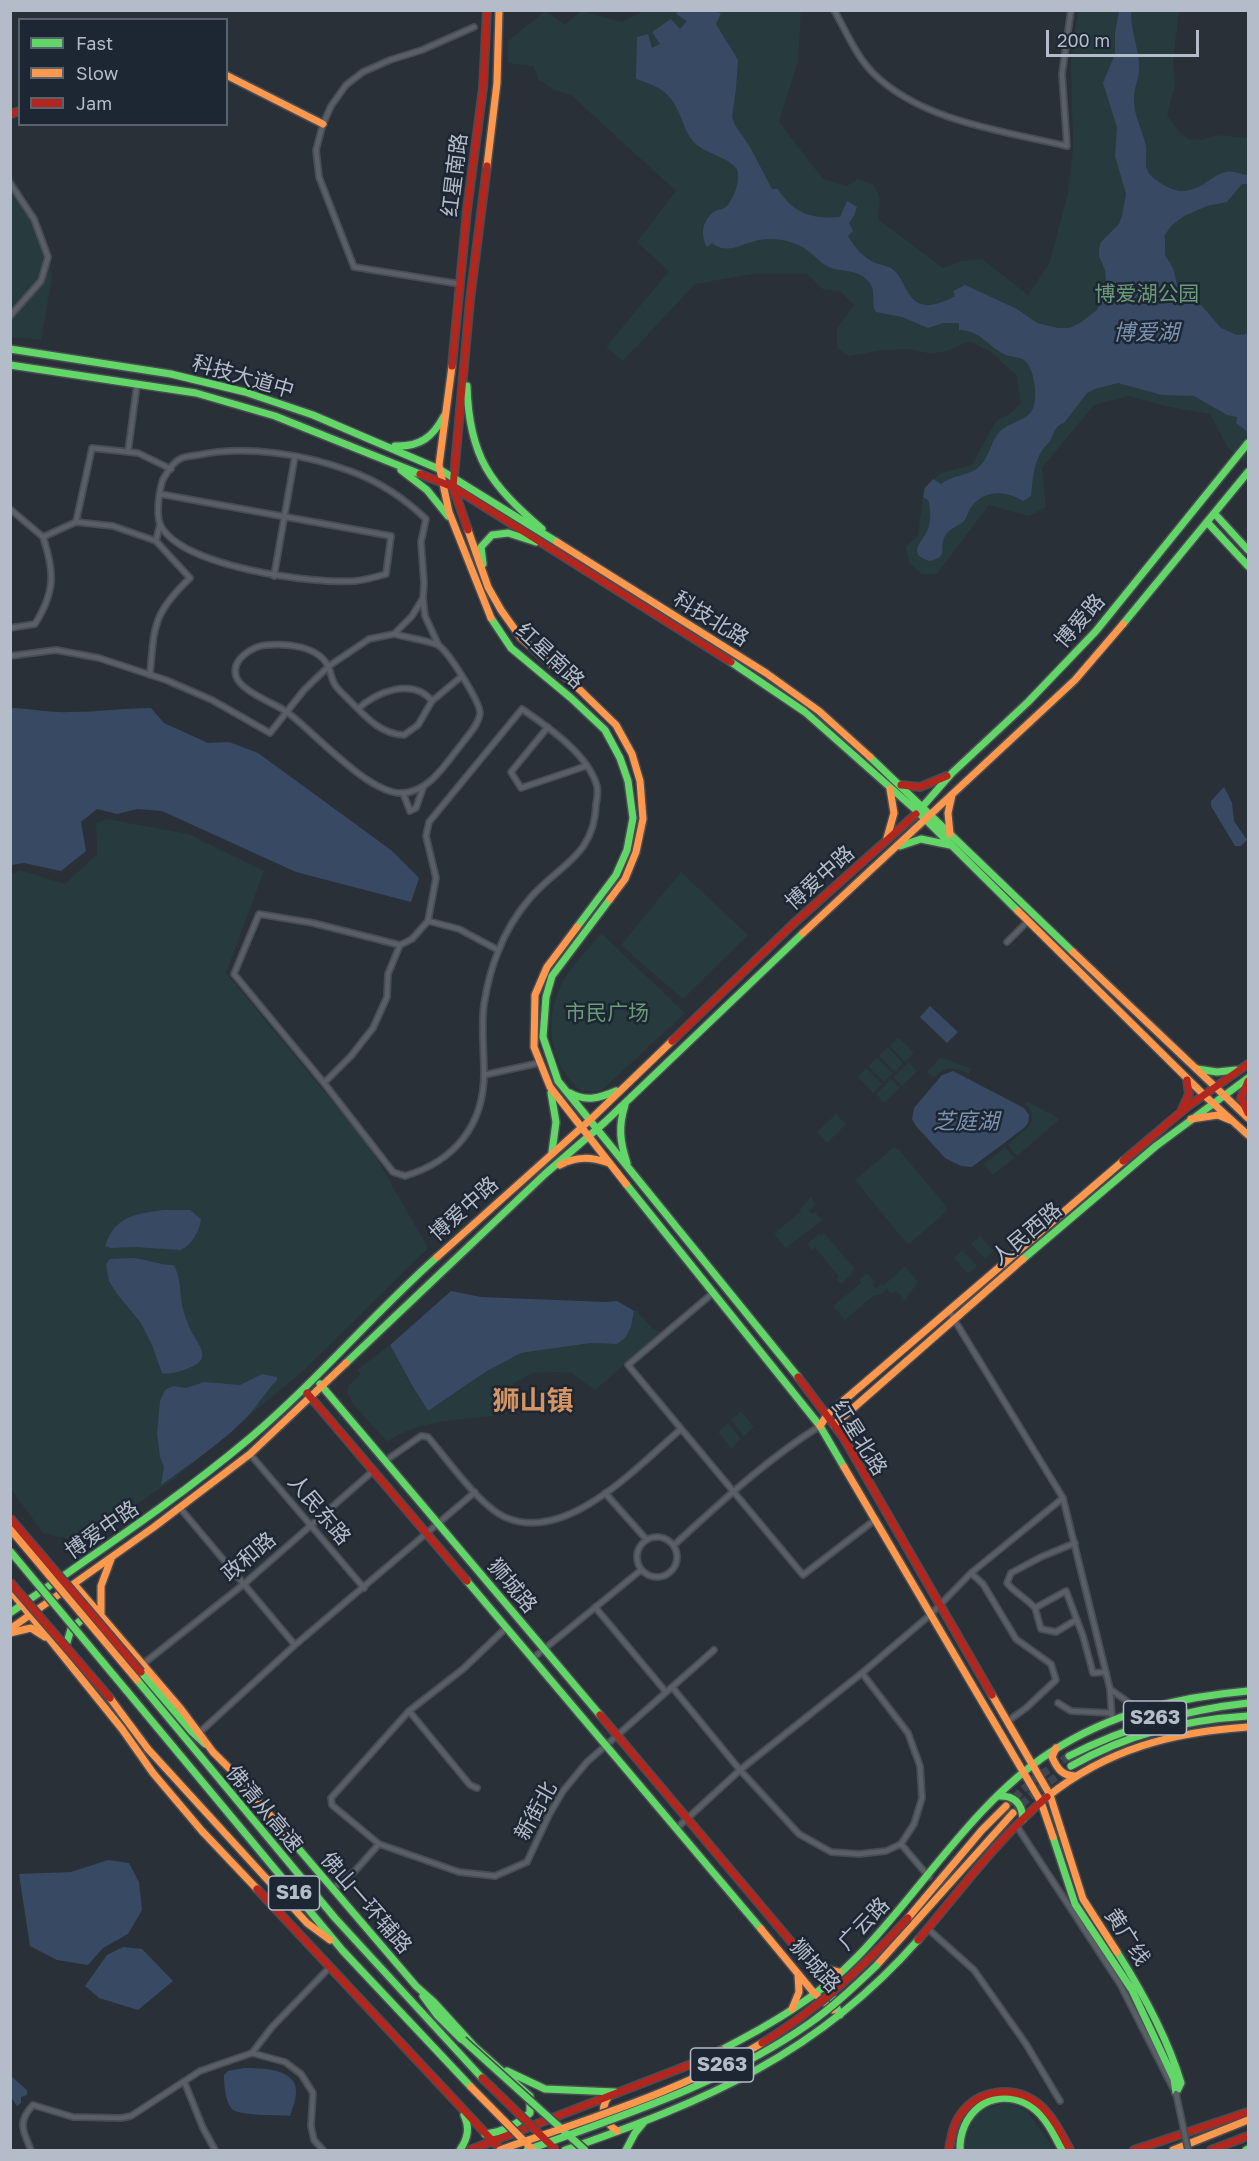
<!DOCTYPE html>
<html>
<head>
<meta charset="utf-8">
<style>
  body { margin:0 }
  #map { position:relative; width:1259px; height:2161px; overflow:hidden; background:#2a3038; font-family:"Golos Text",sans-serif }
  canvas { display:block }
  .frame { position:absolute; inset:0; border:12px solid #b4bcc9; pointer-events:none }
  .legend { position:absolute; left:18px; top:18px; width:210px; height:108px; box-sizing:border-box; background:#1d2633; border:2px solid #59626f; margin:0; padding:8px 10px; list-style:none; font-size:18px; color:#b4bcc9 }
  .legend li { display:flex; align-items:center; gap:12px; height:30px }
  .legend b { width:30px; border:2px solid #59626f }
  .scale { position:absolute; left:1046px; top:30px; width:153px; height:27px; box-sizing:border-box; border:3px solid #b4bcc9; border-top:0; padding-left:8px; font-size:18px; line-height:21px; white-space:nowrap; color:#b4bcc9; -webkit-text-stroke:4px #1d2633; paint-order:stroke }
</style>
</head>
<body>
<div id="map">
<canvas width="1259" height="2161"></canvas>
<div class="frame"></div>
<ul class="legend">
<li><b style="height:8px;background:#63d668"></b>Fast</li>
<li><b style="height:8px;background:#ff974d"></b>Slow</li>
<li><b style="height:8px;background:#b3261e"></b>Jam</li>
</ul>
<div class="scale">200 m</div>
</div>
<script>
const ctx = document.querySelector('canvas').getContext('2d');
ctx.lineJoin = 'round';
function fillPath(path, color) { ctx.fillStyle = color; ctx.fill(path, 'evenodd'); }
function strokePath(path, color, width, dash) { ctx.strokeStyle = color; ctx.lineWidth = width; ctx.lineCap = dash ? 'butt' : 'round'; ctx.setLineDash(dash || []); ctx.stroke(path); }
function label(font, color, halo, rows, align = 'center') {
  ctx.font = font + ' "Golos Text","Noto Sans SC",sans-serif'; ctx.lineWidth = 5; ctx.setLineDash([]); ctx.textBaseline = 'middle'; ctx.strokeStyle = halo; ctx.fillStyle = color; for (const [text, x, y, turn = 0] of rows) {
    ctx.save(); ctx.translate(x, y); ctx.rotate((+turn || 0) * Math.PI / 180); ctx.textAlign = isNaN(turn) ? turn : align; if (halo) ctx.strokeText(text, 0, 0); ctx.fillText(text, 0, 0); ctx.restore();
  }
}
const green = new Path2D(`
  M545,11L565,25L581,11L622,22L644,11H801L798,61L779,122L823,179L847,186L858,179L874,185L880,198L878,219L943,268L962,261L982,259L1028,295L1050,262L1068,192L1073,148L1071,62L1078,11H1179L1173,61L1175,86L1167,115L1180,133L1189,139L1203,140L1215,135L1248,138V465L1228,448L1210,414L1165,406L1129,396L1094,405L1042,468L1046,507L1029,516L989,505L937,574H922L909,563L906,547L918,535L924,488L941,473L972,465L996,421L1010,414L1021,403L1017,376L990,351L970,341L949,350L932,354L909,349L877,351L848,356L837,348V328L854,305L840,291L824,290L807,274H753L695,284L623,361L606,347L669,271L637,242L676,191L571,95L555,90L539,80L533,66L508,63V41Z
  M10,172L43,229L52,277L41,340L11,337Z
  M106,819L188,834L264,871L226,973L370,1147L428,1248L305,1369L174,1479L93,1534L64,1538L43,1533L11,1489L10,875L20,870L65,884L97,854L96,823Z
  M681,872L748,935L683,999L621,945Z
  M601,933L685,1013L601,1091H581C548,1063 543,1019 563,981C573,964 589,948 601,933Z
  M898,1037L914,1053L905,1062L890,1046Z
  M888,1047L903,1063L895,1072L879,1056Z
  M941,1057L971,1069L969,1074C954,1066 945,1066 934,1078L927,1072Z
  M877,1058L893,1073L884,1082L868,1066Z
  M909,1062L917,1071L902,1086L893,1077Z
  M866,1068L882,1084L873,1093L858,1077Z
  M891,1079L900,1088L884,1103L876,1094Z
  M1027,1101L1060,1119L1017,1156L1008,1145L1031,1124C1033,1116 1032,1109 1025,1104Z
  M836,1114L846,1124L827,1143L817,1132Z
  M894,1147L900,1151L945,1205L947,1211L909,1244L902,1238L855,1180Z
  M1005,1147L1014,1158L993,1175L984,1164Z
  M811,1197L816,1205L809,1211L812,1214L815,1212L822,1220L786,1248L774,1234L801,1211L800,1209Z
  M824,1233L855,1269L851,1272L852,1274L841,1284L836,1279L839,1277L818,1251L815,1247L812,1250L807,1244L819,1234L821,1236Z
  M980,1236L994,1251L985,1259L971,1244Z
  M963,1250L977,1266L968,1274L954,1258Z
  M905,1266L918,1282L904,1302L900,1294L895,1291L891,1294L887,1289L881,1294L873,1296L845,1320L833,1306L861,1283L859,1280L867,1273L875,1282L873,1285L876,1289L881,1284L883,1286Z
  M636,1310L652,1328L661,1333L595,1390L571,1373L553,1372L532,1373L508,1387L494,1416C459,1420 417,1420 387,1442L355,1406L347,1393L349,1385L361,1374L357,1370L390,1345L413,1389L428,1411L487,1371L521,1353L591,1343L617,1344L631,1327L634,1311Z
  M741,1411L754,1427L744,1436L731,1420Z
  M728,1423L741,1439L731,1448L718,1432Z
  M1009,2103L1028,2112L1055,2150H963C968,2115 974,2109 1009,2103Z`);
const water = new Path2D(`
  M678,11H711L721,13L716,24L738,60L736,88L732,117L735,125L750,147L772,189H778C794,214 811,219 840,217L847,201L857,207L854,216L849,223L853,231L848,236C855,248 864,259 878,264C882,265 887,266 891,268C901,275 903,285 909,294C920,312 941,304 955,296L953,291L965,285L1017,309L1037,323L1058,328H1069L1080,323L1097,310L1104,294L1106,279L1105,270L1099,256V249L1101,242L1119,224L1122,216L1126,194L1115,156L1117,127L1103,83L1115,54V33L1119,11H1131C1130,31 1140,50 1139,70C1139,79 1134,88 1134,97C1133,114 1141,126 1145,142C1150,160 1138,169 1159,182C1165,186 1172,190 1180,191C1202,192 1210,175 1226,172C1234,170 1241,175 1248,175V184H1242L1227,202L1207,206L1184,216L1172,225L1164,236L1165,239V255L1173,268L1178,288L1202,306L1221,328L1237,335L1248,334V432L1236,423L1237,417L1227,415L1194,396L1162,395L1118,383L1095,389L1087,393L1064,423C1054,426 1054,434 1050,441C1048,444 1045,446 1043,449C1033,464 1033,478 1031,496L1023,501C1007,491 985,489 972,506C967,511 968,518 963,522C956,527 949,529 945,536C938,548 950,556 930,561C905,554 923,542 928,529C931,520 931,509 928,500L923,497L925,488L933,479L941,484C951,476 963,476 975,470C988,462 989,447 997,435C1005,423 1022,423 1031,412C1039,403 1035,367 1024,360C1020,357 1012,357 1006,355C987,347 983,331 959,330V323H943L928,328L902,317L876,312C870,303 877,292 869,282C859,269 844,272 831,268C823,265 818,259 812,254C800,243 784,239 769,239C749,238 728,258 712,243L707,247C700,235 702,220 714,212C718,209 723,210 727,206C734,198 741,180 737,169C727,157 710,155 697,145C691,140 687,133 684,125C673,96 667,89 636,79L637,37L648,34L652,48L660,44L652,32L671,19L680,29L687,21L676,14Z
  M14,708C33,709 52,713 71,712C98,712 124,708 151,708L164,723L208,743L229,742L258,753L391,850L419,878L411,902L296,872L162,811L137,809L117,814L97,809L81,822L86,851L61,871L24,863L11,865L10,709Z
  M1224,787L1232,803L1234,821L1247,840L1241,846H1235L1211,806V801Z
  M930,1006L958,1032L947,1043L920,1017Z
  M953,1071L1024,1108L1029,1115L1028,1123L1024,1128L972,1167L961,1166L945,1158L916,1126L912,1119L914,1108L942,1075Z
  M163,1210H190L201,1219C200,1231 191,1245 181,1250L133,1247L111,1248L105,1246C115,1216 135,1214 163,1210Z
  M132,1258C147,1259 158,1265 173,1265C181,1274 180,1297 183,1309C185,1317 188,1324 191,1331C199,1346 213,1359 189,1368C180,1371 172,1375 162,1373L152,1345L141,1323L118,1295L109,1281L106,1264L110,1259Z
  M451,1291L481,1297L605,1302L617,1301L634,1311L631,1327L625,1338L617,1344L591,1343L521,1353L487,1371L428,1411L414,1389L390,1345Z
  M262,1374L277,1377V1380C265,1392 257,1407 245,1419C220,1444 190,1464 161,1485L164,1467L160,1457L157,1433L160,1401L165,1390L173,1386L186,1388L204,1382L240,1385Z
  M108,1860L129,1863L139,1882L142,1910L128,1934L103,1948L88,1965L57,1960L30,1946L19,1874L71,1872Z
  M123,1947L142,1949L173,1981L138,2010L99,1998L85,1986L107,1955Z
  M244,2068C260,2068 297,2068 296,2092C296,2100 292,2109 290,2116C279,2115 239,2116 232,2109C225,2101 224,2085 224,2075L228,2071Z
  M10,2069L12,2077L27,2090V2095L21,2097V2103L17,2106L11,2097Z`);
const primaryTunnel = new Path2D(`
  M1006,1806L1033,1780L1069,1756
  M1013,1813L1030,1796L1071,1766`);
const street = new Path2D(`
  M834,10C846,31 856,56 873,73C921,121 1003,131 1067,146L1062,74L1071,10
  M10,183L34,219L48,257L41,281L10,316
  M460,284L354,267L319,177L316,150L323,124L331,106L346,85L363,72L390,60L422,50L474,27
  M128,452L137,384
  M10,509L43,537L76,522L113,526L156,541L190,578C153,613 154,626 150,675
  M76,522L92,448L138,453L171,469
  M156,541L160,524
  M274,576L295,456
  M423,598L425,616L439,646
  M10,628L35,624C55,592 55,573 43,537
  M10,656L56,650L99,658L166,680L212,700L270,733L304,690L329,666L369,639L394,634L412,616L423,598L424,583L421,542L426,519C404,498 378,481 350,471C304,454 246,445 198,455C193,456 184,456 180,459C175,461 168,471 165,476C161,481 160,491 159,497C158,505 157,517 160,524C179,567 313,584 355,581C365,580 376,577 386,574L391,536L160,494
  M432,701L462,676
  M358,709C375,692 413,677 432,701L418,725L404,735C380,734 365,716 349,700C344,695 337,689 334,683C331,678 331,671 328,666C318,646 286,643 267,645C253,646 231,659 236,676C240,691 274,703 287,712C315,733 370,796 404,793C431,790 445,764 461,745C468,735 478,726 480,714C481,703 448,651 438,645C430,641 405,637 394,634
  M522,709C548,727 588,754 597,786C598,791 597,799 596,804C595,855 559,865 531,897C518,912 505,933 498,952C491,968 487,986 484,1004C481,1027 484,1050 484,1073C484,1125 455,1161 405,1176L393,1172L324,1083L234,974L259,914L313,923L400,945L412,939L428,921L436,878L426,836L429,822Z
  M548,727L511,772L521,788L586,766
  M403,793L410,811L416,808L423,788
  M428,921L459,929L498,950
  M1007,942L1028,921
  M484,1075L539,1063
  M324,1083L351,1056L373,1028L387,997L388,974L400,945
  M714,1292L628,1365L803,1575L876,1519
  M949,1311L1063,1498L1110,1689L1112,1719
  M250,1454L364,1588
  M385,1461L421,1436L428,1437C447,1459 481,1508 507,1518C568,1543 639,1465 681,1429
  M605,1493L646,1539
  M180,1508L295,1645
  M637 1557a20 20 0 1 1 40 0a20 20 0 1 1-40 0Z
  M1075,1543L1041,1557L1011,1573L1007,1583C1015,1593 1026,1598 1035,1608L1066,1591L1083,1636L1093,1673L1106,1672
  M674,1545C720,1503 767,1459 820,1426
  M971,1573L983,1584L1016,1639L1051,1664L1056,1680L1026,1708L1008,1721
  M595,1607L666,1692
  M1035,1608L1041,1629L1056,1632L1076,1620
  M506,1628L463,1669L409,1711L331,1798L332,1805L379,1844L459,1872L495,1876L527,1862L549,1815L563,1791L587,1762L714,1650
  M532,1659L641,1570
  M143,1664L244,1584L373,1471
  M672,1687L740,1770L799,1834L831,1852L859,1854L886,1851L901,1844L914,1824L922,1798L920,1766L908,1733L862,1673
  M1110,1689L1139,1710
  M1058,1703L1071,1711L1111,1713
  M409,1711L470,1785L477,1788
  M200,1732L295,1645L475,1492
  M1016,1825L1120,1984L1173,2088
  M677,1828L740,1770L862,1673L930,1615L971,1573L1063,1498
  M901,1844L929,1877
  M332,1889L355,1871L379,1844
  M927,1928L974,1970L1026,2044L1060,2101
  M252,2053L285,2062L301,2074L313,2093L311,2126L314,2140L323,2150
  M184,2081L203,2128L215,2150
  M31,2150C23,2131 17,2122 33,2105L73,2117L121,2118L131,2116L200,2071L252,2053L272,2027L329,1968`);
const fast = new Path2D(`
  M10,349L171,374L245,392L313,415L439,469L557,542
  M10,365L196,393L275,416L420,474
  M467,386C469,457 490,484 542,529
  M395,446C420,447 433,437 444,416
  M401,470L427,490L448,516
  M1215,514L1248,550
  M1208,523L1248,566
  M483,564L481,547L492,535L508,533L536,542
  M491,618L511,648L571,698L605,730L620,758L628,781L633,818L627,850L616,875L577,927
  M1123,624L1248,472
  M731,662L805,712L918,812L1018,911
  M870,757L1073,952
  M916,814L952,773L1028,702L1096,631L1248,443
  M900,846L921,839L950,845
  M610,899L552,976L546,997L543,1037L558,1081L798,1377
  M1197,1069L1217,1072L1236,1070
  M551,1093L556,1122L552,1152
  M570,1093C586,1102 600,1098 616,1091
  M625,1105C618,1127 620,1142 627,1163
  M626,1184L820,1426L844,1467
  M1023,1259L1156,1146L1248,1078
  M346,1363L545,1174L605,1122L803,933
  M320,1384L600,1715
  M467,1581L761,1929
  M10,1613C91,1556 174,1502 250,1438C316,1382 372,1315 437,1257
  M65,1649L71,1629L87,1615
  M141,1672L192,1732L205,1744
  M137,1680L335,1918L482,2078
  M126,1690L343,1951L471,2087
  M1069,1756C1126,1727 1184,1710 1248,1703
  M1071,1766C1127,1734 1184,1720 1248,1716
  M998,1796C1014,1795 1022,1803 1023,1819
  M1053,1837L1075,1904L1132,1990L1174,2079L1176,2093L1181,2083C1167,2036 1143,1993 1117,1952
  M292,1841L416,1986L434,2002L475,2047L530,2096V2113C516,2125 503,2132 485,2134
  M798,1950L826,1983L840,2015
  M423,1996L437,2015L461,2039
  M721,2050C770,2025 820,1996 858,1956C921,1891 975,1801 1051,1752C1111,1713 1178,1697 1248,1691
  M507,2071L545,2089L615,2092
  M460,2150C468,2138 470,2128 464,2115
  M565,2150C706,2101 817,2055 918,1940
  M626,2150L635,2133L644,2122
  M960,2150C959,2114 990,2087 1025,2103C1044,2112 1053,2133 1062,2150
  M1246,2150L1248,2149`);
const slow = new Path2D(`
  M226,75L323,124
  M487,166L497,83L499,10
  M452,366L439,465L449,512L491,618
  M468,530L488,587L501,610L521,638L579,689L616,725L632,754L640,781L643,819L636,852L625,879L610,899
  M557,542L766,673L819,711L870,757
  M950,834L948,813L952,795
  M887,838L894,813L890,789
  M1018,911L1204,1095L1248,1135
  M577,927L547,967L535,995L534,1047L550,1087L626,1184
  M803,933L1075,680L1123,624
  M1073,952L1248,1118
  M1191,1119L1218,1115L1230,1120
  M560,1165C577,1156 591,1157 609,1163
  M437,1257L590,1120L672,1041
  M834,1425L1023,1259
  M820,1426L827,1415L1123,1161
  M844,1467L1041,1802L1053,1837
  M74,1584L181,1709L213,1752L235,1774L292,1841
  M10,1590L122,1729L153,1773L202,1831L257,1889
  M101,1614V1586L111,1559
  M10,1629L154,1527L250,1454L346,1363
  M10,1633L31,1628L45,1637
  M992,1695L1050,1795L1083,1899L1117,1952
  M110,1698L148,1749
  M1056,1748L1052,1757C1057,1768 1062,1776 1075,1776
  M148,1749L307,1923L330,1940
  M1047,1797C1107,1749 1173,1732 1248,1727
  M908,1918L982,1830L1006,1806
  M761,1929L814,1993L833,2010
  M810,1964L839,1972
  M876,1966L1013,1813
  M792,2009L799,1992L798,1974
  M608,2097C599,2111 604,2122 617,2131
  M1173,2150L1248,2120`);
const jam = new Path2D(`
  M10,114L20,111
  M452,366L467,210L483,88L487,10
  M420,474L453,487L731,662
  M468,530L453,487L470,300L487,166
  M901,785L920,787L947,776
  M672,1041L793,924L916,814
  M1248,1081L1241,1098L1248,1113
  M1182,1109L1189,1094L1187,1080
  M1123,1161L1187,1107L1248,1064
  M798,1377L843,1437L992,1695
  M307,1393L467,1581
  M600,1715L798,1950
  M257,1889L501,2150
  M918,1940C960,1891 997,1839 1047,1797
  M470,2150L689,2065L721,2050
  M949,2150C951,2138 953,2125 960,2115C980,2087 1018,2085 1042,2107C1054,2119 1062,2135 1070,2150
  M1134,2150L1248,2112
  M1211,2150L1248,2136`);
const streetBridge = new Path2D(`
  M1176,2093L1188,2150`);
const fastBridge = new Path2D(`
  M10,1551L126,1690
  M463,2040L585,2150
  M527,2150C624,2115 725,2083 810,2023C834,2006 855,1986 876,1966`);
const slowBridge = new Path2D(`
  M10,1529L137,1680
  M471,2087L533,2150
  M500,2150C588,2119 681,2091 762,2043`);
const jamBridge = new Path2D(`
  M10,1518L141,1672
  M10,1582L110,1698
  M762,2043C818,2009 865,1966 908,1918
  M482,2078L556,2150`);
const shields = [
  [1155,1718,63],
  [294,1893,51],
  [722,2065,63]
];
const shieldNames = [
  ["S263",1155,1718],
  ["S16",294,1893],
  ["S263",722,2065]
];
const streetNames = [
  ["红星南路",455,175,-83],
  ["科技大道中",243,377,16],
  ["科技北路",711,619,32],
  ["博爱路",1080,621,-49],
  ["红星南路",550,656,43],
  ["博爱中路",820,878,-42],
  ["博爱中路",464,1209,-42],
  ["人民西路",1027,1234,-40],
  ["红星北路",859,1438,58],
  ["人民东路",319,1510,50],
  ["博爱中路",102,1530,-35],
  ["政和路",249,1557,-40],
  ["狮城路",512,1586,50],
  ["佛清从高速",264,1809,50],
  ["新街北",536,1811,-61],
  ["佛山一环辅路",366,1903,49],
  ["广云路",864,1924,-46],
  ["黄广线",1127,1937,57],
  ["狮城路",815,1966,48]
];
const parkNames = [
  ["博爱湖公园",1147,294],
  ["市民广场",607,1013]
];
const waterNames = [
  ["博爱湖",1146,333],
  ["芝庭湖",966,1122]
];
const districtNames = [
  ["狮山镇",533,1401]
];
fillPath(green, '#273a3e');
fillPath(water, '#384963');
strokePath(primaryTunnel, '#3f454e', 8, [8, 4]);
strokePath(street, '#484c53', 8);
strokePath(fast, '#484c53', 10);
strokePath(slow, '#484c53', 10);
strokePath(jam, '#484c53', 10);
strokePath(street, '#5a5e66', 4.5);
strokePath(fast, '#63d668', 7);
strokePath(slow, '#ff974d', 7);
strokePath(jam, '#b3261e', 7);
strokePath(streetBridge, '#484c53', 8, []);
strokePath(fastBridge, '#484c53', 10, []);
strokePath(slowBridge, '#484c53', 10, []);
strokePath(jamBridge, '#484c53', 10, []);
strokePath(streetBridge, '#5a5e66', 4.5);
strokePath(fastBridge, '#63d668', 7);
strokePath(slowBridge, '#ff974d', 7);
strokePath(jamBridge, '#b3261e', 7);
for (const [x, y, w] of shields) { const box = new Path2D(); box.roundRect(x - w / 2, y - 17, w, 34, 4.5); ctx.fillStyle = '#1d2633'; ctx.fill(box); strokePath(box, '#b4bcc9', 1.5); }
label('bold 20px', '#b4bcc9', null, shieldNames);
label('21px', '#b4bcc9', '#1d2633', streetNames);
label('21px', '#6b9a76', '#1d2633', parkNames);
label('italic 22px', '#7c92b1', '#1d2633', waterNames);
label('bold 27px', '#d59563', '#1d2633', districtNames);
</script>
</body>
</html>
